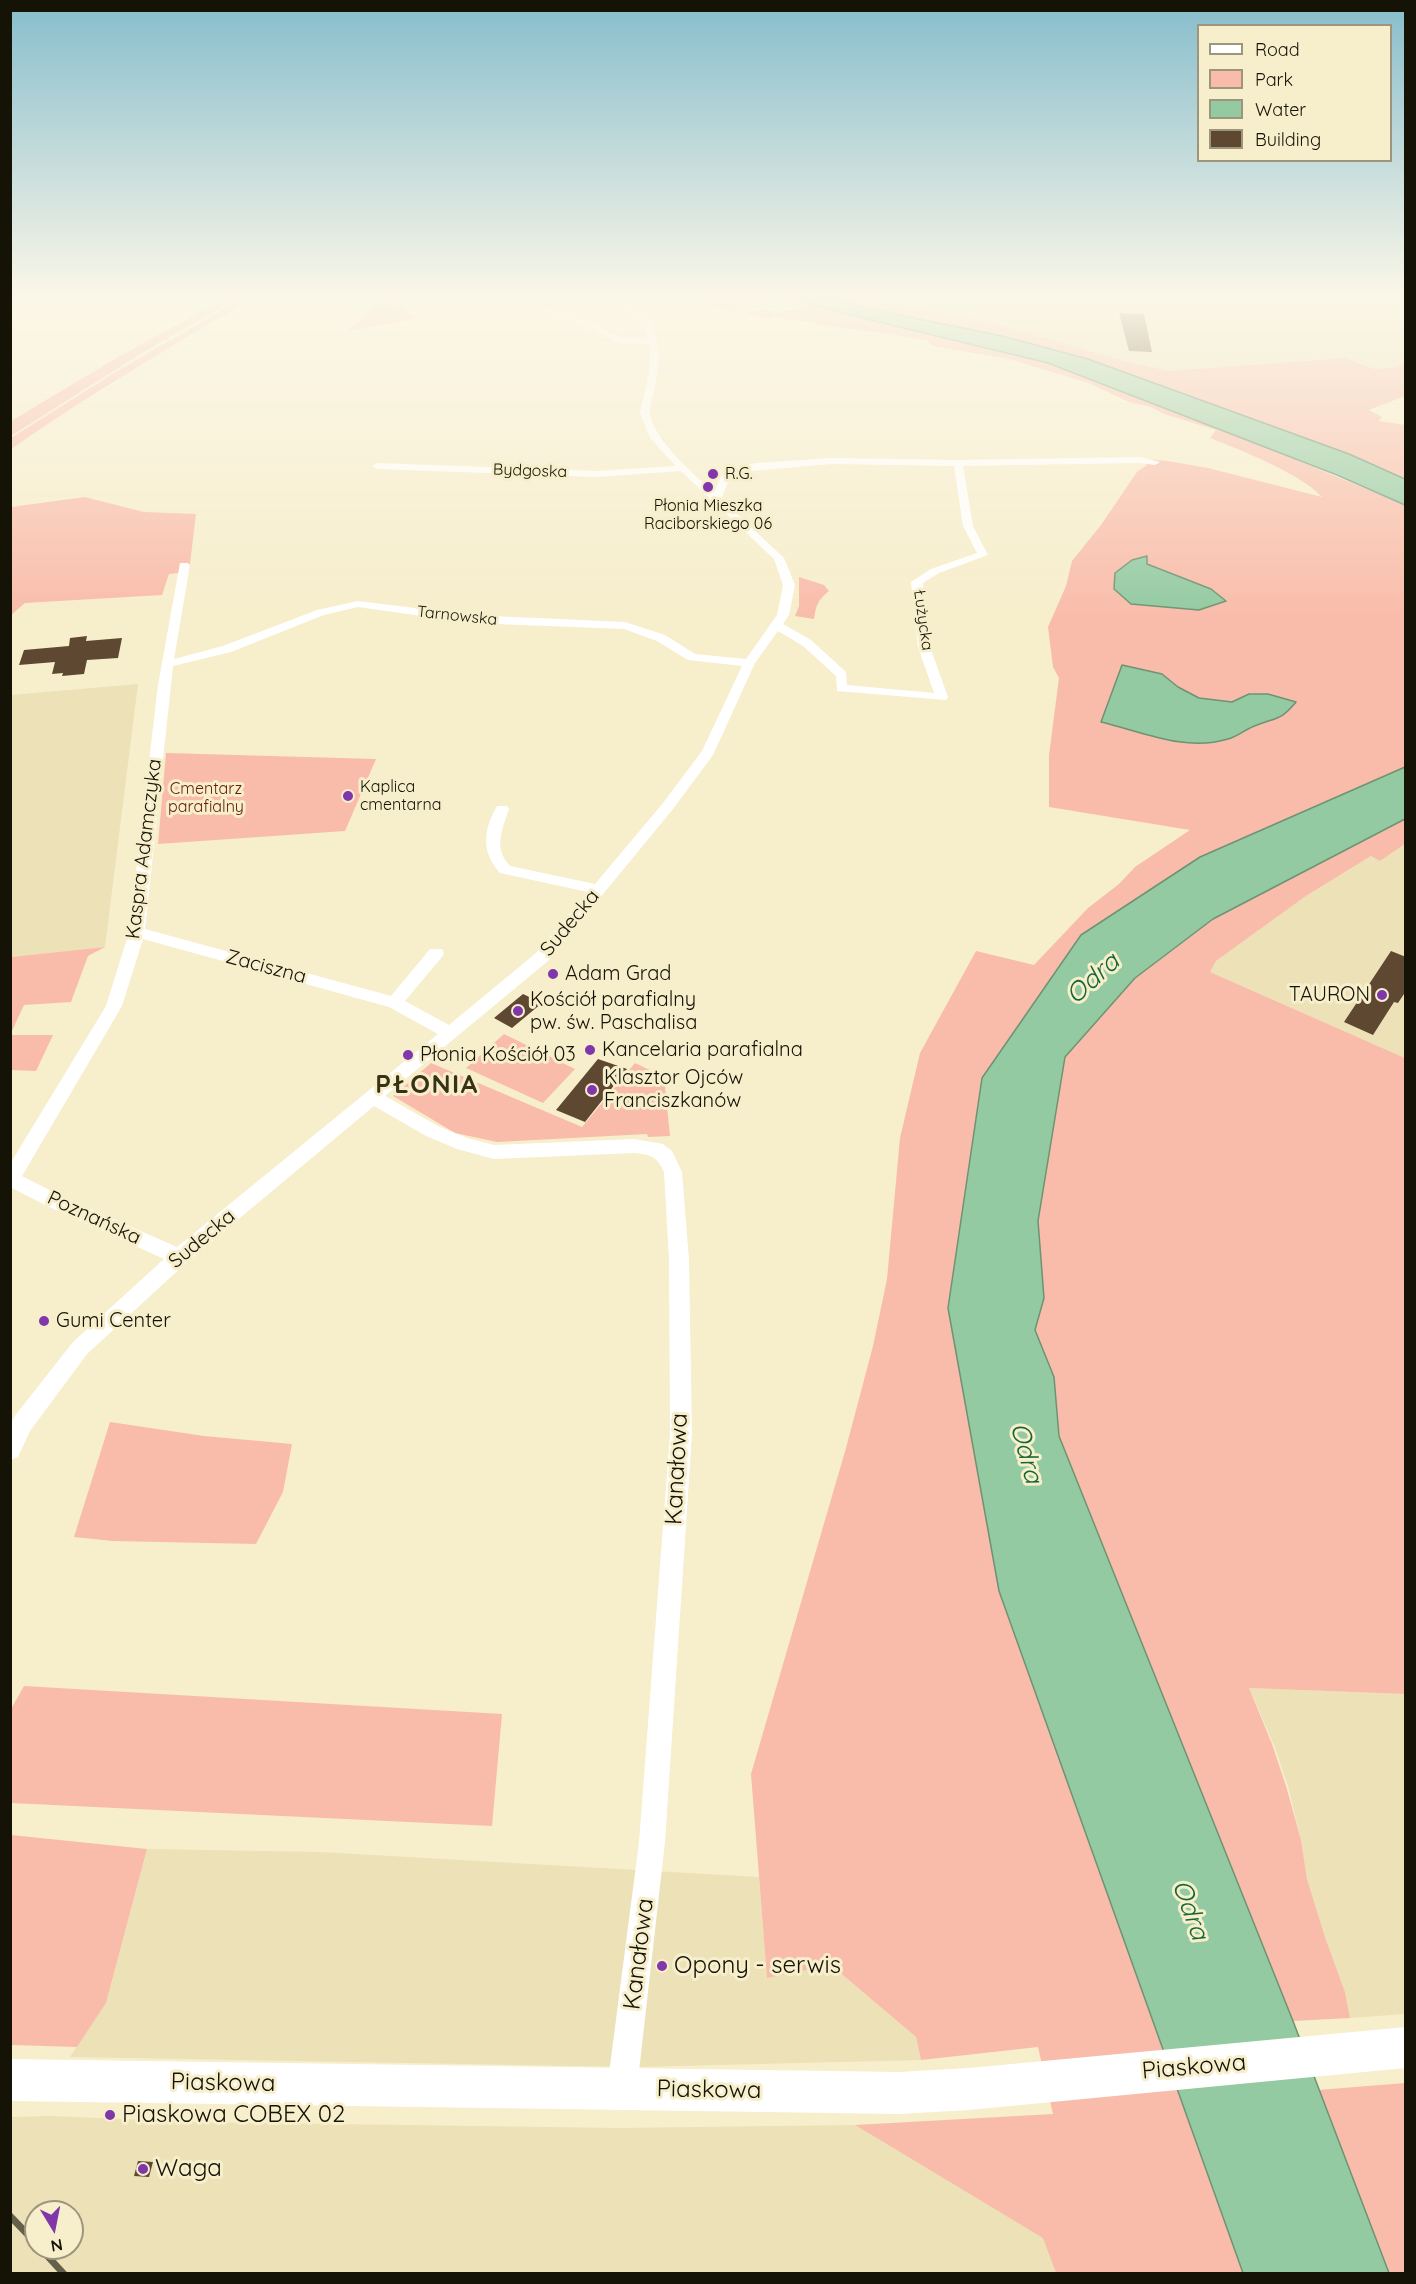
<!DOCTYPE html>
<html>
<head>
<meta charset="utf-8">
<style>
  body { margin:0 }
  #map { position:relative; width:1416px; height:2284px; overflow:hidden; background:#f7eecc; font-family:Quicksand,sans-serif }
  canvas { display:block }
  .frame { position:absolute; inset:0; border:12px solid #151206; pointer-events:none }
  .legend { position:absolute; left:1197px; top:24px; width:195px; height:138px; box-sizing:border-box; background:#f7eecc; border:2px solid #9d967d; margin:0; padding:8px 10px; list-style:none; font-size:18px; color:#151206 }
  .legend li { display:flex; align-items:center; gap:12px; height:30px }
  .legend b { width:30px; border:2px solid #9d967d }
  .north { position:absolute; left:24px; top:2200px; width:60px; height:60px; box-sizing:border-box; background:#f7eecc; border:2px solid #9d967d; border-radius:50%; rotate:170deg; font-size:16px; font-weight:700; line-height:24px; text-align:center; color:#151206 }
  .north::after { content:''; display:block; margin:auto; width:21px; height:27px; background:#8037a9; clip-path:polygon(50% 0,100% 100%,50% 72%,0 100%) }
</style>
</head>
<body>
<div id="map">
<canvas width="1416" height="2284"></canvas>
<div class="frame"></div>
<ul class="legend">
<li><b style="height:8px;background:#fff"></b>Road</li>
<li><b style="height:16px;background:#f9bcaa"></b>Park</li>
<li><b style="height:16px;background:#93caa2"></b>Water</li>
<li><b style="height:16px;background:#5e4832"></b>Building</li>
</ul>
<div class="north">N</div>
</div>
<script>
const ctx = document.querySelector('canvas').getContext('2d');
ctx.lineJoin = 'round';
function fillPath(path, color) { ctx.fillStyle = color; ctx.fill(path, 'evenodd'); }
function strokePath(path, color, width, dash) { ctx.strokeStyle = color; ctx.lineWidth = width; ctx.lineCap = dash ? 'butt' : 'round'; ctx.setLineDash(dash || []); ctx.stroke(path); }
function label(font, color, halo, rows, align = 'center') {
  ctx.font = font + ' Quicksand,sans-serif'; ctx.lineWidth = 6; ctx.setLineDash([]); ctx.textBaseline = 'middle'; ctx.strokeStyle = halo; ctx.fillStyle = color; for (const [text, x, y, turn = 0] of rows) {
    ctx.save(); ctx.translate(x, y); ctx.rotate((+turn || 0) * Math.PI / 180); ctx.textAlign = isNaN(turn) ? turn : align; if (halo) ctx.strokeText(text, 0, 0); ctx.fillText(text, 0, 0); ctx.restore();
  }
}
const built = new Path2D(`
  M870,297H1405V362L1398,367L1375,369L1345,358L1168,371L1117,359L995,323L887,302Z
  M138,684L105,947L11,957V695Z
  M1405,844V1058L1210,972L1216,961L1306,896L1371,856L1380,861Z
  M1249,1688L1405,1694V2014L1350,2018L1345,1992L1325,1937L1307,1879L1301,1840L1288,1786L1274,1745Z
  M147,1849L320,1852L759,1877L767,1977L831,1965L916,2037L921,2060L636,2067L70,2057L106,2003Z
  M52,2116L195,2122L618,2128L855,2125L1044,2238L1056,2273H11L10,2117ZM36,2212H72V2248H36Z`);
const green = new Path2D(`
  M227,297H240L142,353L11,436V421L113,360Z
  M730,297H798L810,304L854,316L1048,363L1236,435L1405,505V767L1307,811L982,1078L948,1308L999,1591L1243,2273H1056L1043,2238L855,2125L1053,2114L1038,2047L921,2060L916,2037L831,1965L767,1978L751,1774L846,1448L873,1346L887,1279L900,1138L920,1053L976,951L1034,965L1088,908L1119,884L1135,867L1190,830L1049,807V755L1059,678L1053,667L1048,627L1066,586L1072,561L1101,525L1137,472L1147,465L1142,459L1168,461L1208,468L1322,497C1301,474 1241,450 1210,438L1216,430L1164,414L1151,407L1129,402L1091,384L1009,359L932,346L927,340L815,324L818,323L771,317V320L701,303ZM782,298L801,308L777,313L766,309L745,313L730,308Z
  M834,297H870L887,302L995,323L1117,359L1168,371L1345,358L1375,369L1398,367L1405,362V396L1369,410L1382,417L1379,421L1405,425V478L1349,454L1088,359L1002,336L860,307Z
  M383,298H387L418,318L348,331Z
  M234,303H244C165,350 86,397 11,449V438L114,373Z
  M85,497L144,512L196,514L189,572L169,574L162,595L25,603L11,615V507Z
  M799,577L824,585L829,591C818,600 816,605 814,619L795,616L799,606Z
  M166,753L376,759L345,831L158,844Z
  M1405,819V844L1380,861L1371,856L1306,896L1216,961L1210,972L1405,1058V1694L1249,1688L1272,1744L1286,1786L1301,1840L1307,1879L1325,1937L1345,1992L1350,2018L1293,2021L1059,1436L1054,1377L1035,1330L1044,1298L1038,1221L1044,1160L1065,1057L1135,978L1213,919Z
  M105,947L88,956L71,1002L24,1005L11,1033V957Z
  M504,1034L575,1069L543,1103L466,1068Z
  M11,1035H53L36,1071L11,1070Z
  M431,1063L582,1127L635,1063L664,1077L670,1136L648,1137L647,1134L497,1142L455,1133L393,1096Z
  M110,1422L204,1436L292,1444L283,1492L256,1544L113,1541L74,1537Z
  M24,1686L502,1714L492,1826L11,1803V1709Z
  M11,1835L147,1849L106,2003L77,2047L11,2045Z
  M1405,2083V2273H1389L1318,2090Z`);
const water = new Path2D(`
  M798,297H834L860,307L1002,336L1088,359L1349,454L1405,479V505L1337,475L1048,363L854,316L810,304Z
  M1147,556V564L1211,589L1226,601L1199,610L1131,604L1114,589L1115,573L1132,560Z
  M1122,665L1162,674L1178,687L1199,698L1232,702L1249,694H1268L1296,702C1281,720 1278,717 1257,725C1247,728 1239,736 1228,739C1185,752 1143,732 1101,722Z
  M1405,767V819L1213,919L1135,978L1065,1057L1038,1221L1044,1298L1035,1330L1054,1377L1059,1436L1293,2021L1389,2273H1243L999,1591L948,1308L982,1078L1081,935L1200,857Z`);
const building = new Path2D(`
  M1119,313L1144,314L1152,352L1129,351Z
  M87,636L86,641L122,638L118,658L87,660L84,674L62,676L63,673L52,674L55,662L19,665L24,650L69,646L70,638Z
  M1391,951L1406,957V991L1398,1003L1394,1002L1373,1035L1344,1022Z
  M523,994L542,1003L512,1028L494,1018Z
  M598,1059L627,1069L585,1122L556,1110Z
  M138,2161L153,2162L149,2177L134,2176Z`);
const minor = new Path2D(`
  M333,297H375L371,299L305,303L301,301L305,299Z
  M606,297C618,297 625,303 635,309C665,327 660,362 654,392C652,399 649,408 650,415C656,442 693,474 714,492L721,477L731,468L756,463L831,458L958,460L1140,457L1160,462L1155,465L1140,463L963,466L973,526L988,555L939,573L923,583L930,647L948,697L946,700L837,691L836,676L803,646L778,631L755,663L713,755L673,809L548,961L385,1096L438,1126L467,1138L494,1145L634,1139L663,1144L672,1151L682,1172L689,1260L692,1434L665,1842L637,2089L632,2099L622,2104L612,2099L607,2089L639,1842L670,1434L669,1260L664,1172C657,1156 651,1155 634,1153L494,1159L457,1149L426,1136L374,1106L186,1263L87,1354L30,1431L18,1457L10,1460V1426L14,1417L73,1342L164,1259L47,1206L10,1187V1164L106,1006L129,932L158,685L180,563H188L190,565L174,659L223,646L317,610L358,601L471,615L625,622L665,635L695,654L746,659L777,615L783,585L774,559L681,471L597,477L377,469L372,466L377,463L597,471L676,466L650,438L640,413L649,374L650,344L620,343L568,319L532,309L536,307L574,315L624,339H649C643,316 623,311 606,297ZM831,464L954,466L963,526L977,553L931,569L911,582L918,647L934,693L847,685L846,672L811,640L783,624L789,615L795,585L784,558L721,499L729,480L738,472ZM358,607L471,623L624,629L657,641L688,660L742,666L702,751L663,803L595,884L510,866C493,848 502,830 509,809L507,806H497C483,830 481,852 500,873L588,892L536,953L449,1025L405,1001L442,957L444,953L442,949H430L391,996L145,929L173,666L231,652L324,615ZM143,939L389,1007L438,1034L177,1247L61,1196L22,1176L122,1006Z`);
const secondary = new Path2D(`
  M1406,2027V2068L969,2110L900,2114L10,2101V2059L900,2072L969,2068Z`);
const rail = new Path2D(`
  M10,2216L36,2243
  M40,2248L64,2274`);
const markers = [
  [713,474,6,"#8037a9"],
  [708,487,6,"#8037a9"],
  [348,796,6,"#8037a9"],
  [553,974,6,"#8037a9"],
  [1382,995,6,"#8037a9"],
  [518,1011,6,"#8037a9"],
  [590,1050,6,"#8037a9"],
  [408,1055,6,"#8037a9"],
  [592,1090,6,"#8037a9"],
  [44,1321,6,"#8037a9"],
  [662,1966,6,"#8037a9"],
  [110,2115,6,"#8037a9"],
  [143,2169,6,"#8037a9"]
];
const farStreetnames = [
  ["Bydgoska",530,471,2],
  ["Tarnowska",457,616,6],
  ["Łużycka",923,620,82]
];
const farPoinames = [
  ["R.G.",725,474],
  ["Płonia Mieszka",708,506,"center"],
  ["Raciborskiego 06",708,524,"center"],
  ["Kaplica",360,787],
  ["cmentarna",360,805]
];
const farParknames = [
  ["Cmentarz",206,789],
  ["parafialny",206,807]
];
const streetNames = [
  ["Kaspra Adamczyka",144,849,-83],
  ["Sudecka",570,923,-50],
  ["Zaciszna",266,967,15],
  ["Poznańska",94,1218,25],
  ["Sudecka",202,1239,-40]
];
const poiNames = [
  ["Adam Grad",565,974],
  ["TAURON",1370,995,"right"],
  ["Kościół parafialny",530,1000],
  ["pw. św. Paschalisa",530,1023],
  ["Kancelaria parafialna",602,1050],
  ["Płonia Kościół 03",420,1055],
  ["Klasztor Ojców",604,1078],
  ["Franciszkanów",604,1101],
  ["Gumi Center",56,1321]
];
const nearStreetnames = [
  ["Kanałowa",677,1469,-87],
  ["Kanałowa",639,1954,-83],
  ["Piaskowa",1194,2067,-5],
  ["Piaskowa",223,2083,1],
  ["Piaskowa",709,2090,1]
];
const nearPoinames = [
  ["Opony - serwis",674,1966],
  ["Piaskowa COBEX 02",122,2115],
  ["Waga",155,2169]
];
const nearWaternames = [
  ["Odra",1093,979,-42],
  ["Odra",1026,1453,75],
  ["Odra",1190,1910,70]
];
const districtNames = [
  ["PŁONIA",427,1085]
];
fillPath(built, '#ece1b7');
fillPath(green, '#f9bcaa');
fillPath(water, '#93caa2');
strokePath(water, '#6d9373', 1.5);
fillPath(building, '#5e4832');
fillPath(minor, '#fff');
fillPath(secondary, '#fff');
strokePath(rail, '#65604c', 7);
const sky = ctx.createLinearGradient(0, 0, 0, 617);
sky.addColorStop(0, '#86bdcc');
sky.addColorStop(0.48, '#fbf7e8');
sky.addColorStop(1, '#fbf7e800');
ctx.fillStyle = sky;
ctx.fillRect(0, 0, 1416, 617);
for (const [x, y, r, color] of markers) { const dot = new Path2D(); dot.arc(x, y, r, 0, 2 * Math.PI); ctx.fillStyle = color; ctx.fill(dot); strokePath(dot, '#f7eecc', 2); }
label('16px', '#151206', '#f7eecc', farStreetnames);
label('16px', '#151206', '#f7eecc', farPoinames, 'left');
label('16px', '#651c04', '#f7eecc', farParknames);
label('20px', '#151206', '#f7eecc', streetNames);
label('20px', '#151206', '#f7eecc', poiNames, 'left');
label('24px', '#151206', '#f7eecc', nearStreetnames);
label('24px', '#151206', '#f7eecc', nearPoinames, 'left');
label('italic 26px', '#136737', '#f7eecc', nearWaternames);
ctx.letterSpacing = '1.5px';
label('bold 26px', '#383114', '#f7eecc', districtNames);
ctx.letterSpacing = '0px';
</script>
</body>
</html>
